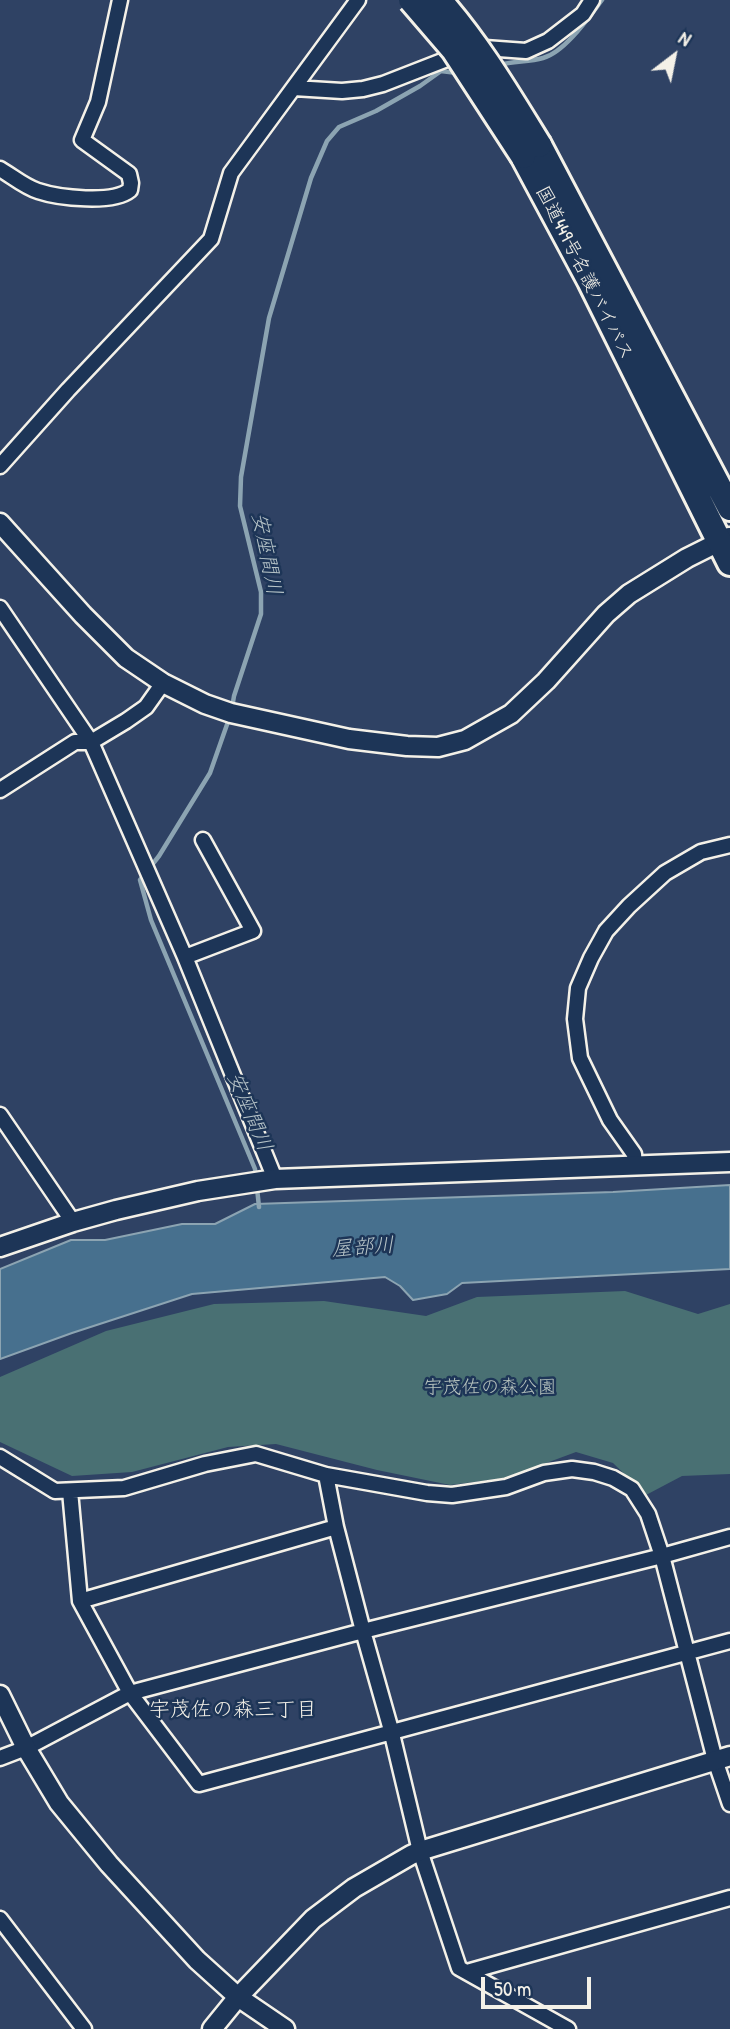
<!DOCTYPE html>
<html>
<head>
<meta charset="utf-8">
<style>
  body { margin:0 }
  #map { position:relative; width:730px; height:2029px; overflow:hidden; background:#2f4264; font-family:"Patrick Hand",sans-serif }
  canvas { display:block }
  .north { position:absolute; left:639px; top:21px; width:70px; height:70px; -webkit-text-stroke:5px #1d3557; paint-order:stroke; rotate:32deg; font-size:19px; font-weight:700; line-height:28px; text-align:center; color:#f4f1e8 }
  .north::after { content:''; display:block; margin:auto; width:24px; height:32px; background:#f4f1e8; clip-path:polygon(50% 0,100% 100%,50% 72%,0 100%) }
  .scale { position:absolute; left:481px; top:1977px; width:110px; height:32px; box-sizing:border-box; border:4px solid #f4f1e8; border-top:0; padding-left:9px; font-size:21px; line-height:24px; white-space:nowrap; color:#f4f1e8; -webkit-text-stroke:5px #1d3557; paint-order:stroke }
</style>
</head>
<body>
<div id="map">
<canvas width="730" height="2029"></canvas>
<div class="north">N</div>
<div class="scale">50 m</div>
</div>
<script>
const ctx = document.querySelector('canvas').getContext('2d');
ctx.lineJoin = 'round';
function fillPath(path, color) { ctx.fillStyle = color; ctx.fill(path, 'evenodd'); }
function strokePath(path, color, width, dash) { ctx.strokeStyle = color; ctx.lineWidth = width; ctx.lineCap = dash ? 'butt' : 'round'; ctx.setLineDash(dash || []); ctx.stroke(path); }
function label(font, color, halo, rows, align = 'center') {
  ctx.font = font + ' "Patrick Hand","Klee One",sans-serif'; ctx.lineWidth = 5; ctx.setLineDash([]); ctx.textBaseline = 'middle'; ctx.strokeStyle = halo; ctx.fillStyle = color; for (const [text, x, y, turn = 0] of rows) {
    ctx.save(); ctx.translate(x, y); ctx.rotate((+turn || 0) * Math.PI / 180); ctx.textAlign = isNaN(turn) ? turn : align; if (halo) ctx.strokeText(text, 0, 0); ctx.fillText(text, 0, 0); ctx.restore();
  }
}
const green = new Path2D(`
  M625,1291L698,1314L730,1304V1474L682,1476L646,1495L613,1463L576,1452L506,1478L450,1485L377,1470L276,1444L228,1447L132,1472L72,1476L0,1442V1377L106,1331L214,1304L324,1301L426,1316L477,1297Z`);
const water = new Path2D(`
  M730,1185V1269L462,1283L447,1294L413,1300L400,1286L385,1277L192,1294L72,1333L0,1359V1269L71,1240H105L182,1224H215L255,1204L613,1192Z`);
const stream = new Path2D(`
  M499,65C514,61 529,62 543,58C565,52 589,17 602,0
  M232,708L234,696L261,614V592L240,506L241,477L269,318L311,178L327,141L339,127L376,111L420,86L441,71L457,73
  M230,716L210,773L159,856L140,880L151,920L255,1169L256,1179
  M257,1188L259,1207`);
const minor = new Path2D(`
  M294,88L342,91L363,89L383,84L465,52L485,48L526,51L548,41L583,14L592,0
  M0,169C12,176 25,187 38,191C59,198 113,204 130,190L131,183L129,174L82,140L98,102L120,0
  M0,466L68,390L211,239L231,173L358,0
  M0,608L91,742L185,957L275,1179
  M0,790L75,742H91L126,721L146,707L163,683
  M185,957L253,931L203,840
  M0,1115L73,1222
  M635,1167L634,1154L610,1120L580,1058L575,1019L578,988L591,958L606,931L629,906L665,873L701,852L730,845
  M0,1457L55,1491L124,1488L205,1464L256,1454L326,1475L427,1493L452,1495L506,1487L544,1473L572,1469L594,1472L613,1478L632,1489L648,1514L662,1556L715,1760L730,1804
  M326,1475L336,1527L363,1631L391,1730L420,1851L459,1968L568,2029
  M70,1491L80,1601L130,1693L199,1784L730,1641
  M80,1601L336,1527
  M0,1758L26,1748L130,1693L363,1631L662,1556L730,1537
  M0,1919L84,2029
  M467,1972L730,1898`);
const tertiary = new Path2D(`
  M0,523L83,615L126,658L163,683L205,704L231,713L349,739L407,746L438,747L465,740L511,714L546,681L606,614L629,594L687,558L729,537
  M0,1247L73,1222L116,1210L198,1191L275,1179L730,1162
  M0,1695L26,1748L59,1803L109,1864L197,1960L238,1997L285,2029
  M212,2029L238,1997L313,1919L354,1888L411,1855L420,1851L730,1756`);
const trunk = new Path2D(`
  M539,145L730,508
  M523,156L590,281L730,563`);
const trunkBridge = new Path2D(`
  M411,0L454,50L523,156
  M439,0C478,44 508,95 539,145`);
const streetNames = [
  ["国道449号名護バイパス",584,273,63]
];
const parkNames = [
  ["宇茂佐の森公園",490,1388]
];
const waterNames = [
  ["安座間川",266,554,79],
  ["安座間川",249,1112,67],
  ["屋部川",363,1248,-4]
];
const neighbourhoodNames = [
  ["宇茂佐の森三丁目",233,1710]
];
fillPath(green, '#497073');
fillPath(water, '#47708e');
strokePath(water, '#8ca4b2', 2);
strokePath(stream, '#8ca4b2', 4.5);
strokePath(minor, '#f4f1e8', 19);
strokePath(tertiary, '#f4f1e8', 23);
strokePath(trunk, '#f4f1e8', 30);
strokePath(minor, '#1d3557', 14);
strokePath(tertiary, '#1d3557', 18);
strokePath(trunk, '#1d3557', 24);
strokePath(trunkBridge, '#f4f1e8', 30, []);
strokePath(trunkBridge, '#1d3557', 24);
label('19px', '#f4f1e8', '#1d3557', streetNames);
label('19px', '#b8c4bf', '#1d3557', parkNames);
label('italic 21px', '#b7c4c8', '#1d3557', waterNames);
label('21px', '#f4f1e8', '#1d3557', neighbourhoodNames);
</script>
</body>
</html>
